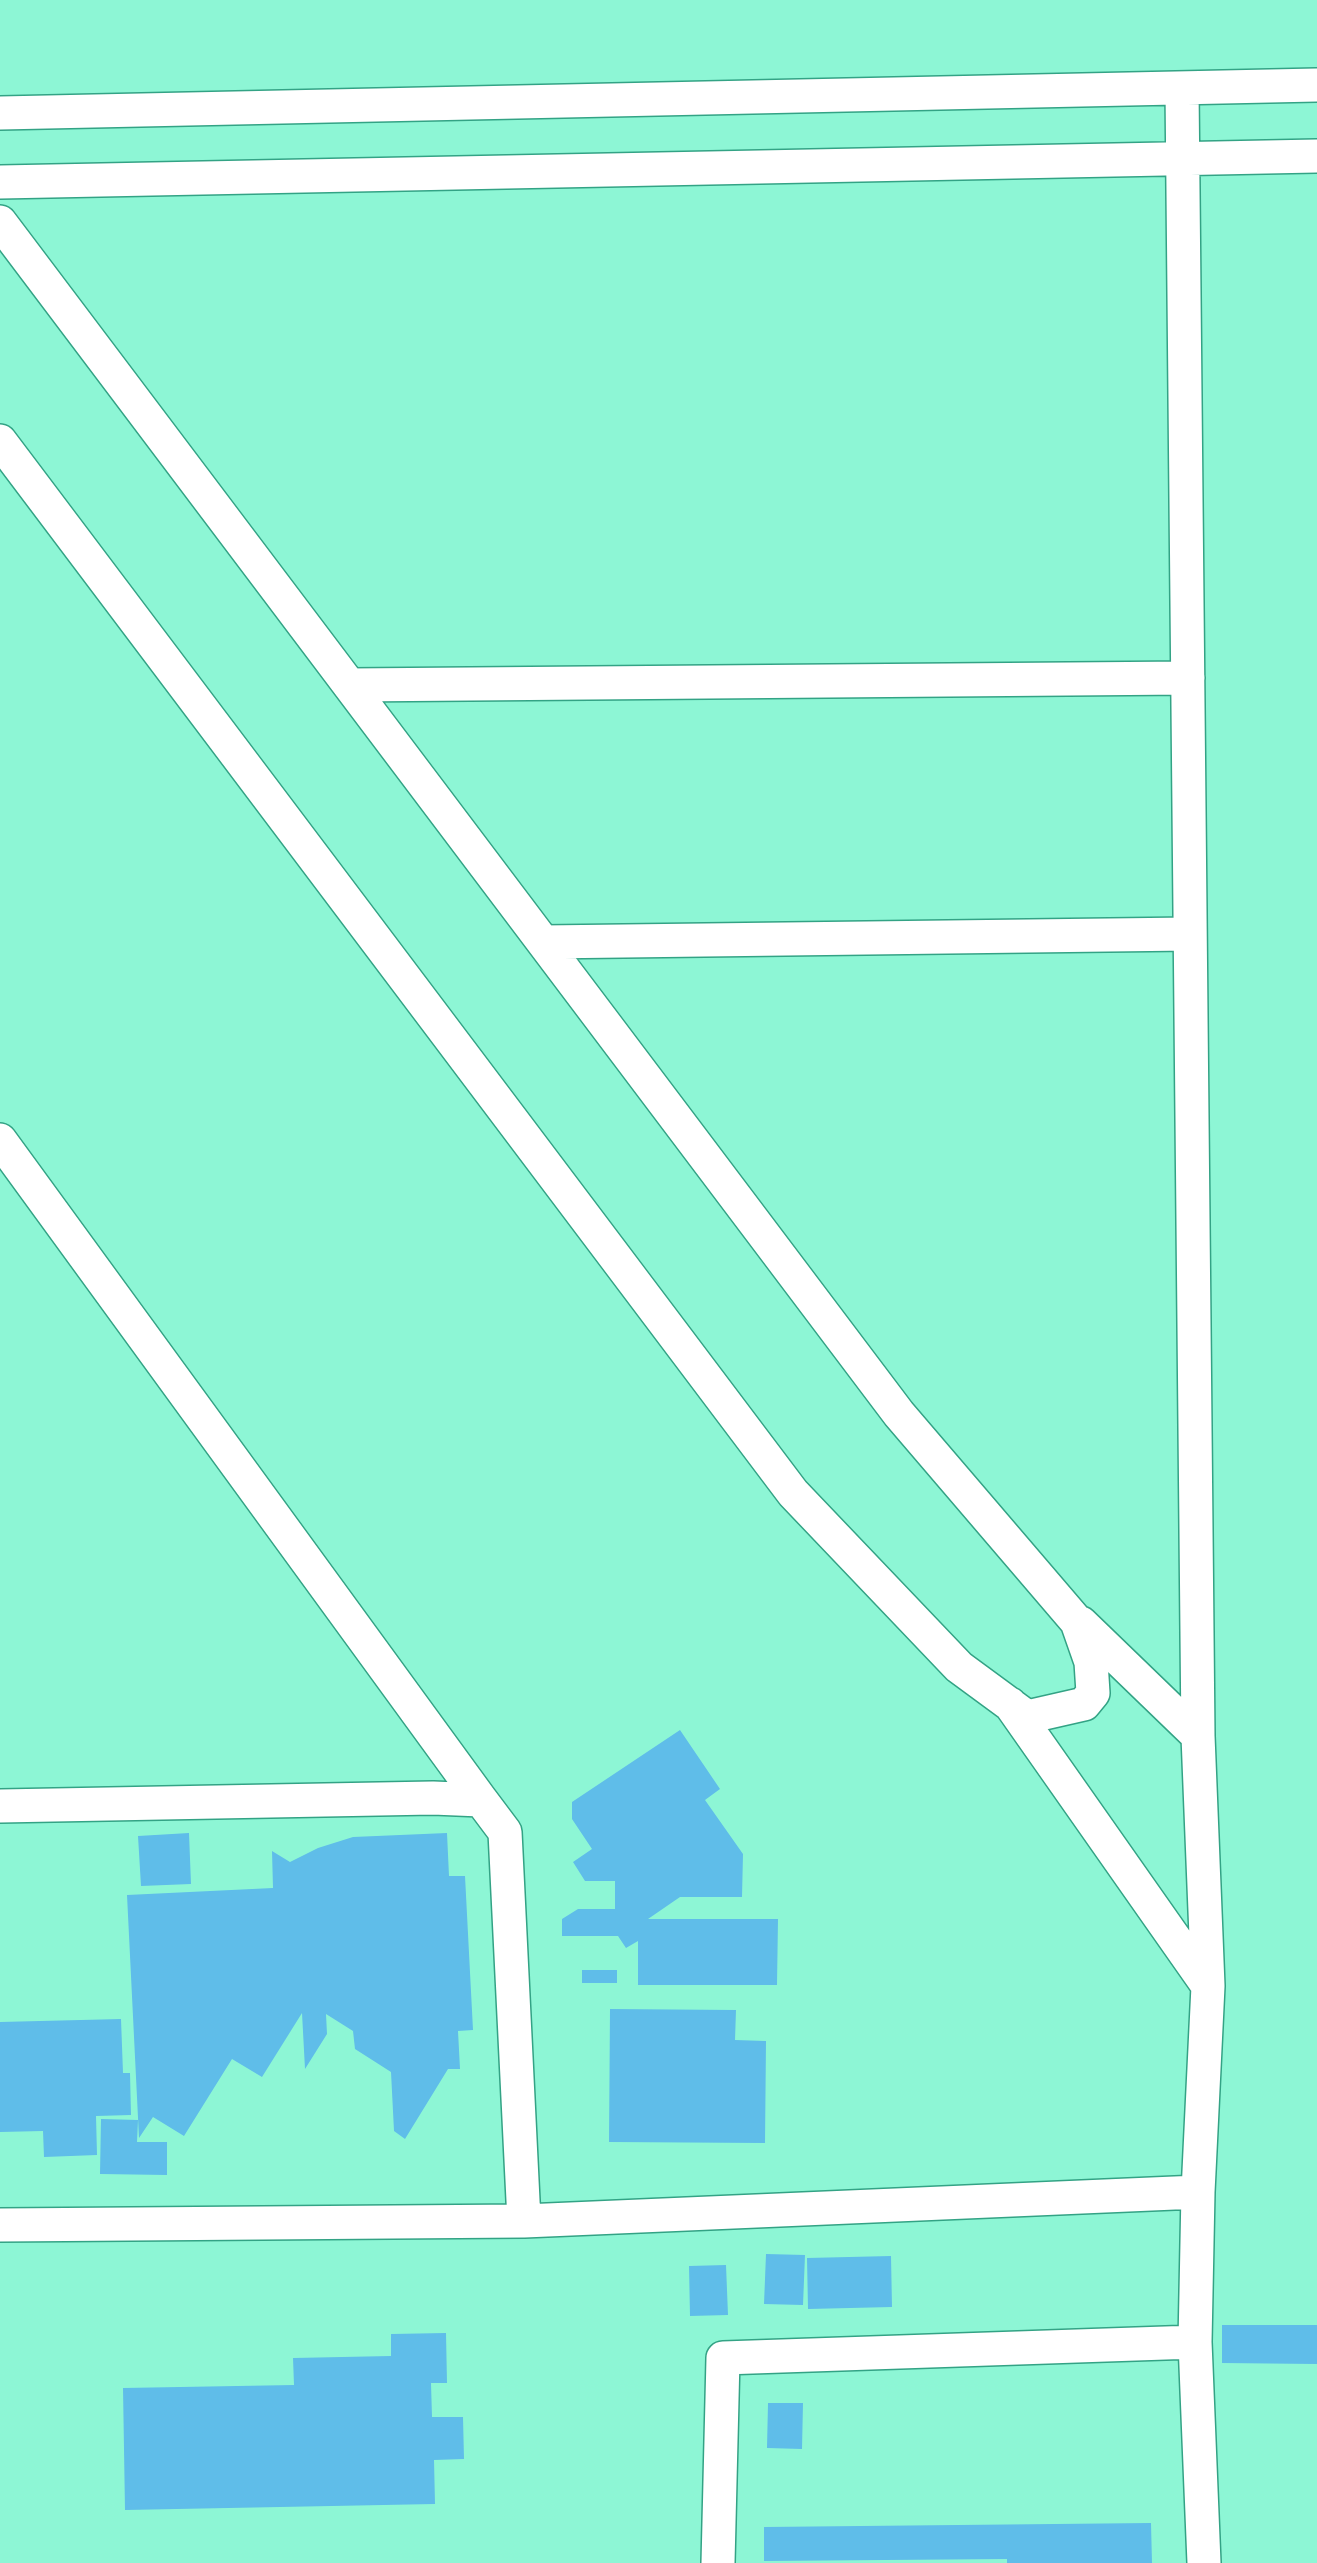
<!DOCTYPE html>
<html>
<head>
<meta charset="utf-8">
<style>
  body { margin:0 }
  canvas { display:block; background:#8df6d5 }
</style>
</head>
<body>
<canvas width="1317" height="2563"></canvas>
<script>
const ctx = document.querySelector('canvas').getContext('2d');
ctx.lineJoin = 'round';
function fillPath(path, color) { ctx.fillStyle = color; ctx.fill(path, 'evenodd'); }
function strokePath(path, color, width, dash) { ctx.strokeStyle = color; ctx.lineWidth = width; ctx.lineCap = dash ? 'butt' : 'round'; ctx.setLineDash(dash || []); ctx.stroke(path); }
const building = new Path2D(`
  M680,1730L720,1789L705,1800L743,1854L742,1897H680L648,1919H778L777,1985H638V1941L626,1948L618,1936H562V1919L578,1909H615V1881H585L573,1862L592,1849L572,1819V1802Z
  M189,1833L191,1884L141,1886L138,1836Z
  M447,1833L449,1876H465L473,2030L458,2031L460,2069H448L405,2139L394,2131L391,2072L355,2049L353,2031L326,2014L327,2034L305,2069L302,2013L262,2077L232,2059L184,2136L153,2117L139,2138L127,1895L273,1888L272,1851L290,1862L318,1848L353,1837Z
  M582,1970H617V1983H582Z
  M610,2009L736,2010L735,2040L766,2041L765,2143L609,2142Z
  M121,2019L123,2073H130L131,2115L96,2116L97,2155L44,2157L43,2131L0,2132V2022Z
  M101,2119L138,2120L137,2142H167V2175L100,2174Z
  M766,2254L805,2255L803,2305L764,2304Z
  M891,2256L892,2307L808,2309L807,2258Z
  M726,2265L728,2315L690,2316L689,2266Z
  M1222,2325H1317V2364L1222,2363Z
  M446,2333L447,2383H431L432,2417H463L464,2459L434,2460L435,2504L125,2510L123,2388L294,2385L293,2358L391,2356V2334Z
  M768,2403H803L802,2449L767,2448Z
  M1151,2523L1152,2563H1007V2559L764,2561V2527Z`);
const street = new Path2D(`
  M1182,88L1198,1736
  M0,113L1317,85
  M0,182L1317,156
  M0,222L899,1414L1077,1622L1091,1662L1093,1693L1084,1704L1027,1717L959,1667L793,1493L0,441
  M350,685L1188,678
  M543,942L1190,934
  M0,1140L481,1800
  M1081,1623L1198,1736L1208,1986
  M1010,1704L1208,1986L1198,2192L1195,2342
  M0,1806L433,1798L481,1800L505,1832L524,2221L1198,2192
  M0,2225L524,2221
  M718,2563L723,2358L1195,2342L1204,2563`);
fillPath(building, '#5fbde9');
strokePath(street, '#33a385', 36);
strokePath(street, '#fff', 33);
</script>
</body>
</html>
